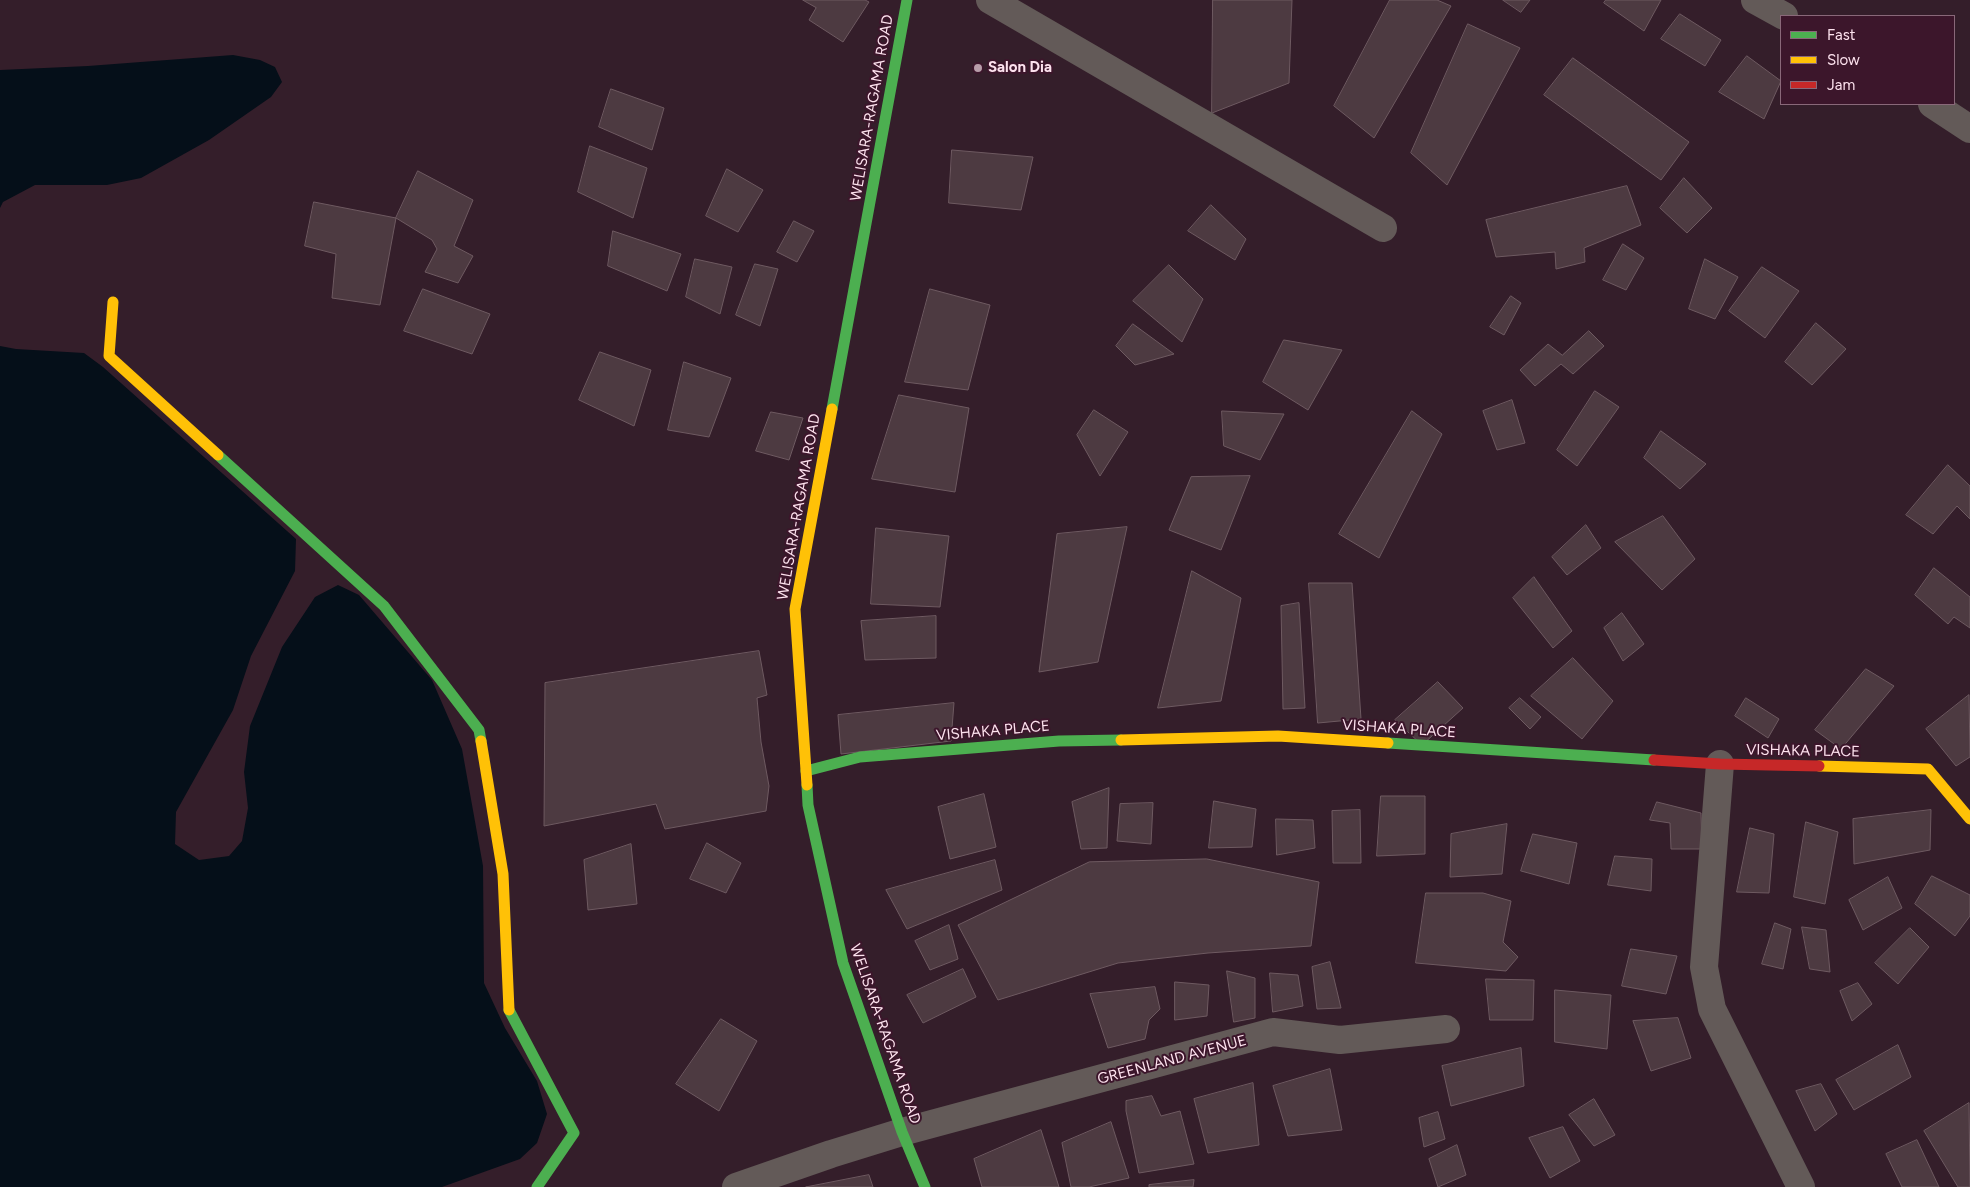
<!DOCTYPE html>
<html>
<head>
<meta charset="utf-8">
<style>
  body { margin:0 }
  #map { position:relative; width:1970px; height:1187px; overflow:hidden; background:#341e2a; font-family:Figtree,sans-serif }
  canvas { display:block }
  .legend { position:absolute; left:1780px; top:15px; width:175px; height:90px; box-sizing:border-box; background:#3c162b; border:1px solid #896879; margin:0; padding:6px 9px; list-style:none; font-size:15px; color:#fde2ee }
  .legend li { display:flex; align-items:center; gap:10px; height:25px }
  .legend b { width:25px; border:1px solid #896879 }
</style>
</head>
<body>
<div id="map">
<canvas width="1970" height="1187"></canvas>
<ul class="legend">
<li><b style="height:6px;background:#4caf50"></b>Fast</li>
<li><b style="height:6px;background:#ffc107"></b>Slow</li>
<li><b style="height:6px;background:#c62828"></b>Jam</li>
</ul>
</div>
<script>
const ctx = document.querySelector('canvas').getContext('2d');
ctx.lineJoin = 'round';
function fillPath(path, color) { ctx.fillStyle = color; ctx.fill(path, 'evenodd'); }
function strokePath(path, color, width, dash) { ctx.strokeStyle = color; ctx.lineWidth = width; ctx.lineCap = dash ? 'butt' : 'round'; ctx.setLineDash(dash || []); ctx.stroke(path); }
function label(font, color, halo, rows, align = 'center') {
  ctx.font = font + ' Figtree,sans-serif'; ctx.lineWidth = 4; ctx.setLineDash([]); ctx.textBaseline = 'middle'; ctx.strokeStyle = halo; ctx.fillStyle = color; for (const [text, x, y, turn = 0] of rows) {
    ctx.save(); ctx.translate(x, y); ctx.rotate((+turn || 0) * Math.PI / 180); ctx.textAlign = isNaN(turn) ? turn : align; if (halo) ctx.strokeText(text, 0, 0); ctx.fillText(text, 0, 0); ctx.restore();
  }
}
const water = new Path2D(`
  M233,55L260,60L275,67L282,82L271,97L209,140L141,178L107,185H35L3,202L0,208V70L88,66Z
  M0,346L16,349L84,353L103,367L296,539L295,571L251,656L233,710L176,812L175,844L199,860L229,856L242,841L248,808L244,772L250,726L282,647L315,597L338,585L359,595L432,680L462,749L483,866L484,983L505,1028L537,1081L547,1114L537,1143L520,1159L442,1187H0Z`);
const building = new Path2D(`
  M803,0H865L869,2L843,42L809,20L816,8Z
  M1213,0H1292L1289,83L1212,113Z
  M1390,0H1437L1451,6L1374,138L1334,106Z
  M1503,0H1530L1521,12Z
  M1606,0H1661L1644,31L1604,3Z
  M1680,14L1721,40L1705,66L1661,39Z
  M1468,24L1520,48L1447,185L1411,153Z
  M1747,56L1781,81L1764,119L1719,92Z
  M1573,58L1689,142L1661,180L1544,95Z
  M611,89L664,108L652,150L599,127Z
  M590,146L647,168L633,218L578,192Z
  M952,150L1033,157L1021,210L949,203Z
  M727,169L763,190L738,232L706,216Z
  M418,171L473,200L454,246L473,256L458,283L425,272L437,249L432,240L396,218Z
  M1684,178L1712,208L1687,233L1660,208Z
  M1627,186L1641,225L1584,248L1585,262L1556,269L1555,252L1496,257L1486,220Z
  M314,202L396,218L380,305L332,298L336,254L305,246Z
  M1211,205L1246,239L1235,260L1188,231Z
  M794,221L814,231L797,262L777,252Z
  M613,231L681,254L667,291L608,266Z
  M1623,244L1644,258L1626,290L1603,280Z
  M695,259L732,267L720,314L686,297Z
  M1705,259L1738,277L1715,319L1689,309Z
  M755,264L778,269L760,326L736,315Z
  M1169,265L1203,299L1182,342L1133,301Z
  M1762,267L1799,291L1765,338L1729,311Z
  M423,289L490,314L472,354L404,331Z
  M930,289L990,305L968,390L905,382Z
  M1511,296L1521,303L1504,335L1490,327Z
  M1816,323L1846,349L1812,385L1785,362Z
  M1133,324L1174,354L1135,365L1116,346Z
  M1589,331L1604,346L1573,374L1561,364L1535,386L1520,370L1548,344L1562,355Z
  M1284,340L1342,350L1308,410L1263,382Z
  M600,352L651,370L634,426L579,400Z
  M684,362L731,378L709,437L668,430Z
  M1595,391L1619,407L1577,466L1557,450Z
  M899,395L969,408L955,492L872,479Z
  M1512,400L1525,443L1497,450L1483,411Z
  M1094,410L1128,432L1100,476L1077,435Z
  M1222,411L1284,414L1260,460L1224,446Z
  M1412,411L1442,434L1379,558L1339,534Z
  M771,412L803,418L789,460L756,451Z
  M1661,431L1706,464L1680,489L1644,458Z
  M1948,465L1970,486V519L1957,506L1933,534L1906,515Z
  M1250,476L1221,550L1169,530L1191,477Z
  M1663,516L1695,559L1662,590L1615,542Z
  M1586,525L1601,548L1567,575L1552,557Z
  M1127,527L1098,662L1039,672L1057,534Z
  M876,528L949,536L940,607L871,604Z
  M1934,568L1970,597V628L1954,617L1948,624L1915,595Z
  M1192,571L1241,598L1221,701L1158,708Z
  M1534,577L1572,631L1553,648L1513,598Z
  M1309,583H1352L1361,719L1318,723Z
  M1299,603L1305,708L1283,709L1281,606Z
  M1622,613L1644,644L1623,661L1604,628Z
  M936,616V658L865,660L861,621Z
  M759,651L767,695L757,698L761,742L769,786L766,811L665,829L656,804L544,826L545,683Z
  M1573,658L1613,701L1582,739L1531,696Z
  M1866,669L1894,686L1841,749L1815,730Z
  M1438,682L1463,708L1422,745L1395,720Z
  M1969,695L1970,757L1956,766L1926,729Z
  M1520,698L1541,717L1530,729L1509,708Z
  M1746,698L1779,719L1768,738L1735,716Z
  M954,703L951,741L841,754L838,715Z
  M1109,788L1107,848L1081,849L1072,802Z
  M984,794L996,847L950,859L938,807Z
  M1381,796H1425V854L1377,856Z
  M1214,801L1256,809L1252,847L1209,848Z
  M1657,802L1701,813L1702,849H1671L1670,823L1650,820Z
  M1153,803L1151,844L1117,841L1120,804Z
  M1360,810L1361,863H1333L1332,811Z
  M1931,810L1930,850L1854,864L1853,819Z
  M1276,819L1313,820L1315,848L1277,855Z
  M1806,822L1838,832L1825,904L1794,897Z
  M1507,824L1502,874L1450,877L1451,834Z
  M1750,828L1774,834L1769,893L1737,892Z
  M1533,834L1577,843L1569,884L1521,871Z
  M707,843L741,863L726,893L690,879Z
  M631,844L637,904L588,910L584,860Z
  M1615,856L1652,859L1651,891L1608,885Z
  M1207,859L1319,882L1311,946L1208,953L1118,963L998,1000L958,925L1089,862Z
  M995,860L1002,890L907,929L886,890Z
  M1932,876L1970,895V916L1955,936L1915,904Z
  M1888,877L1902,908L1863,930L1849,900Z
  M1426,893H1483L1511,901L1503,942L1518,957L1506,971L1416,963Z
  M1775,923L1791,929L1783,969L1762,964Z
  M949,925L958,959L930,970L915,941Z
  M1802,927L1826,930L1830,972L1810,969Z
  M1910,928L1929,947L1898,984L1875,963Z
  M1631,949L1677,956L1666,994L1622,986Z
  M1330,962L1341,1008L1317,1009L1312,967Z
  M963,969L976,997L923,1023L907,995Z
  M1227,971L1255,978V1018L1234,1022Z
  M1270,973L1298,975L1303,1006L1273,1012Z
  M1486,979L1534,980L1533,1020H1490Z
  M1175,982L1209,985L1207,1016L1175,1020Z
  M1858,983L1872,1004L1852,1021L1840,991Z
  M1155,987L1160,1009L1149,1020L1145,1039L1108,1048L1090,994Z
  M1555,990L1611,995L1607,1049L1555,1042Z
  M1678,1018L1691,1058L1651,1071L1633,1021Z
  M721,1019L757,1041L719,1111L676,1084Z
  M1898,1045L1911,1077L1854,1110L1836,1080Z
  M1521,1048L1524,1086L1451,1106L1442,1066Z
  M1330,1069L1342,1130L1288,1136L1273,1086Z
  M1253,1083L1259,1145L1208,1153L1194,1099Z
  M1821,1084L1837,1114L1815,1131L1796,1091Z
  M1152,1096L1161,1116L1180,1111L1194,1164L1139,1173L1126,1111V1101Z
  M1594,1099L1615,1135L1594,1146L1569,1115Z
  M1969,1103L1970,1187H1958L1924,1131Z
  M1438,1112L1445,1139L1424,1147L1419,1118Z
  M1111,1122L1129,1178L1089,1187H1071L1062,1143Z
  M1563,1127L1580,1161L1550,1178L1529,1138Z
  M1041,1130L1059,1187H982L974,1159Z
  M1917,1140L1939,1187H1902L1886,1154Z
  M1457,1145L1466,1175L1438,1187L1429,1159Z
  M869,1175L873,1187H806Z
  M1194,1180L1193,1187H1149V1185Z`);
const street = new Path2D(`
  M990,0L1383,228
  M1755,0L1784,16
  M1932,104L1970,129
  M1720,764L1704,967L1712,1009L1801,1187
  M736,1187L831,1154L902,1132L1273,1032L1340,1040L1446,1029`);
const fast = new Path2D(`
  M832,409L907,0
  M218,455L384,606L479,730L481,741
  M1388,743L1654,760
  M806,771L860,757L1059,741L1121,740
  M807,785L808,805L843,963L902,1132L925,1187
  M509,1010L574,1133L537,1187`);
const slow = new Path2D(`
  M113,302L109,356L218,455
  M1121,740L1278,736L1388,743
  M481,741L503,874L509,1010
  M1819,766L1928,769L1970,819
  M807,785L795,609L832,409`);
const jam = new Path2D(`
  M1654,760L1720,764L1819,766`);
const markers = [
  [978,68,5,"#b79da9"]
];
const poiNames = [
  ["Salon Dia",988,68]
];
const streetNames = [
  ["WELISARA-RAGAMA ROAD",872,108,-80],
  ["WELISARA-RAGAMA ROAD",799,507,-80],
  ["VISHAKA PLACE",1399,729,4],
  ["VISHAKA PLACE",993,731,-5],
  ["VISHAKA PLACE",1803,751,1],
  ["WELISARA-RAGAMA ROAD",885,1034,71],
  ["GREENLAND AVENUE",1172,1060,-15]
];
fillPath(water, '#050f19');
fillPath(building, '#4d3a41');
strokePath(building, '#6e5a61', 1);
strokePath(street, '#635a58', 28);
strokePath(fast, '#4caf50', 11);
strokePath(slow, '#ffc107', 11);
strokePath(jam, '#c62828', 11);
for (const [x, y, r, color] of markers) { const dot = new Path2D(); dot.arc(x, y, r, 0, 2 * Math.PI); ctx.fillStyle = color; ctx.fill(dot); strokePath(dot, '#3c162b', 2); }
label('bold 15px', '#fde2ee', '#3c162b', poiNames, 'left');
label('15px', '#fde2ee', '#3c162b', streetNames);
</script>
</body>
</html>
